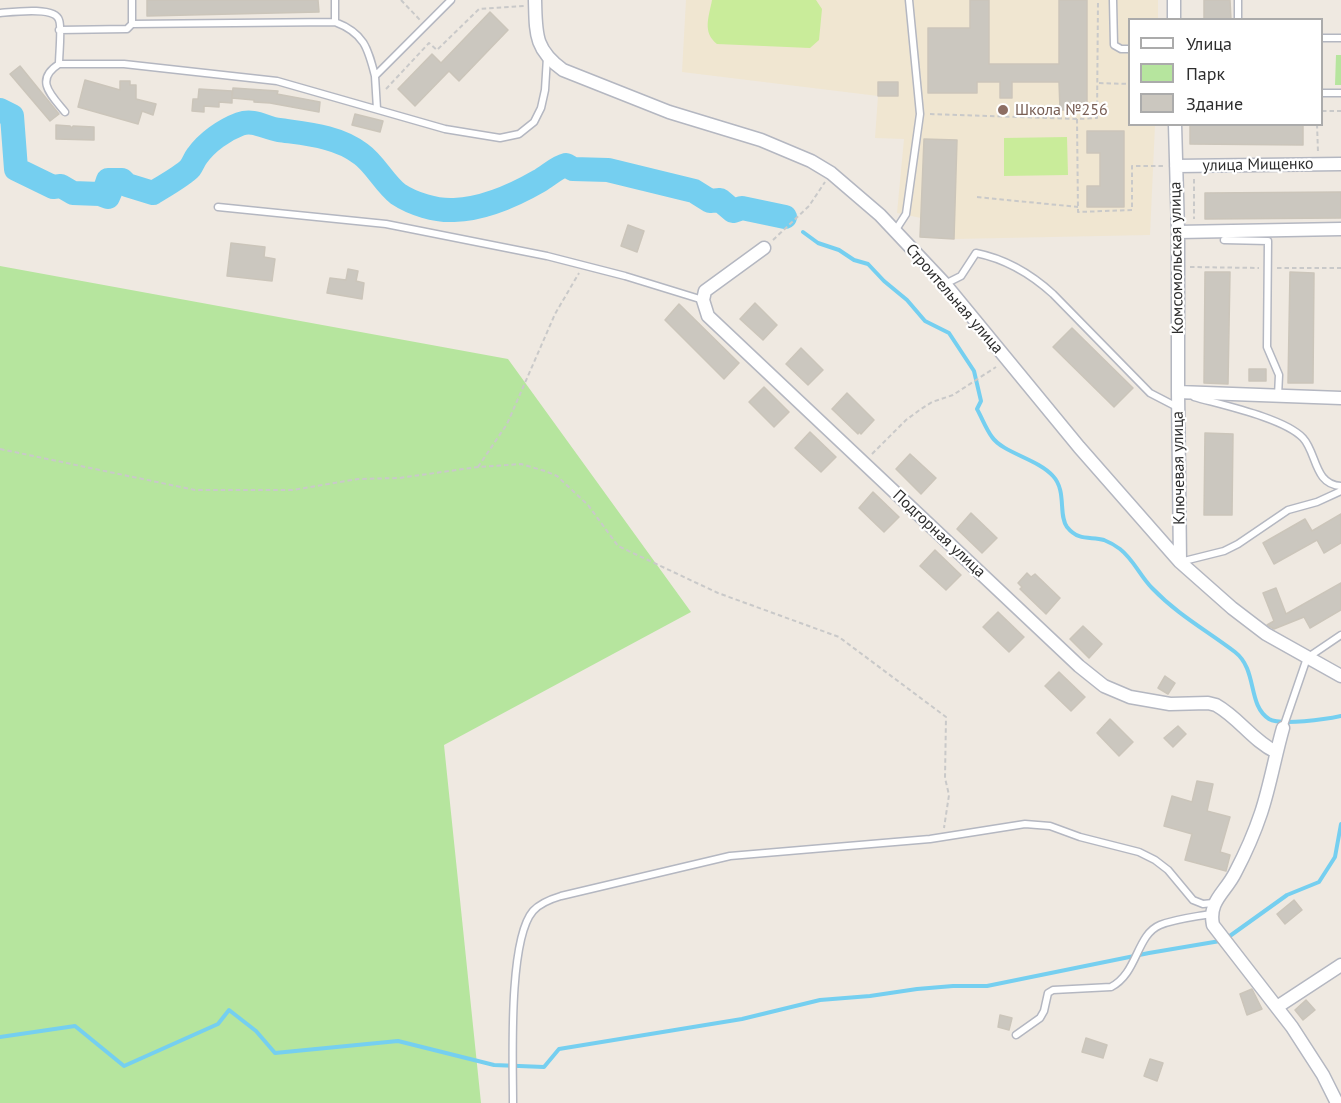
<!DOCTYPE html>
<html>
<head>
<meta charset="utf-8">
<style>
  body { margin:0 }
  #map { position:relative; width:1341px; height:1103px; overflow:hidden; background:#efe9e1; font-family:"PT Sans",sans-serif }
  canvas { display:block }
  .legend { position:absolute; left:1128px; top:18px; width:195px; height:108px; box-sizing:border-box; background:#fff; border:2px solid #ababab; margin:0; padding:8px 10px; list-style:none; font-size:18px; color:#2e2e2e }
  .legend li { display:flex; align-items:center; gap:12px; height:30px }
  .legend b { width:30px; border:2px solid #ababab }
</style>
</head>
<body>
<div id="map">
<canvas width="1341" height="1103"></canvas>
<ul class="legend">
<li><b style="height:8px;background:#fff"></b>Улица</li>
<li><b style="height:16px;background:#b6e59e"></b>Парк</li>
<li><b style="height:16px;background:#cbc7bf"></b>Здание</li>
</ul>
</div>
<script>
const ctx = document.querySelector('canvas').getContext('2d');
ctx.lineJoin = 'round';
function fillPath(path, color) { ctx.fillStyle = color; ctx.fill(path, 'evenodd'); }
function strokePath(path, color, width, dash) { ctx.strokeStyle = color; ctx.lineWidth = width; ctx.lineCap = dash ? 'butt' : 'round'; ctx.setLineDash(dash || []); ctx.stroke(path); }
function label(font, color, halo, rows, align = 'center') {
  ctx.font = font + ' "PT Sans",sans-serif'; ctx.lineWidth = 4.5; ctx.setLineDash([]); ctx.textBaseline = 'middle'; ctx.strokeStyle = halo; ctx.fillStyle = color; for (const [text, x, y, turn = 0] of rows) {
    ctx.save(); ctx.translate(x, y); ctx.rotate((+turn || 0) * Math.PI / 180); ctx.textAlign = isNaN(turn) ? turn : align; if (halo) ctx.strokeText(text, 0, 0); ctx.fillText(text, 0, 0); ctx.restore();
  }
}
const education = new Path2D(`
  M686,0H1158V19L1130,20V124L1155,125L1150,235L954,239L920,237L921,218L897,213L904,139L875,138L878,96L682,72Z`);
const green = new Path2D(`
  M1336,55H1341V85H1335Z
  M0,266L508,359L691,612L444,745L481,1103H0Z`);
const pitch = new Path2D(`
  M712,0H816L822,9L819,40L810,48L717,44C702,32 709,17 712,0Z
  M1067,137L1068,175L1004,176V138Z`);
const stream = new Path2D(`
  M803,232L818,243L839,250L854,260L868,264L884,281L907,300L925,321L949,333L974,371L981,401L977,409C982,418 986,429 992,437C1003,453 1038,459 1053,476C1067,491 1058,515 1067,527C1079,542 1091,536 1104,540C1109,542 1116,546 1120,549C1134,560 1140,576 1152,588C1178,615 1206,630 1235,652C1258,670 1247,705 1269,719C1281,726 1327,719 1341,716
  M1227,938L1287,895L1319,882L1335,857L1341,824
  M0,1037L75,1026L124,1066L218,1024L229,1010L256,1031L275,1053L398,1041L494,1065L544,1067L559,1049L742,1019L820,1000L870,996L917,989L953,986H987L1149,953L1220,941`);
const river = new Path2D(`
  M0,110L12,116L16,169L53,187L61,186L73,193L100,194L108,197L111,190L106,186L108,180H122L127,185L153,193C161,188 184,175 190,168C193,164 194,160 197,156C207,142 224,130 240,124C254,119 265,128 279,130C307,134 338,136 361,154C375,164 384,183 398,194C413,204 436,211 454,210C484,209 513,196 539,181C548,176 557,167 566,165L573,169L608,170L694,191L710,201L720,200L733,211L742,208L785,217`);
const building = new Path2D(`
  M147,0H318L319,12L147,16Z
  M970,0H989V64H1059V0H1087V110H1060L1059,82H1012V98H1000V82H977V93H928V28H970Z
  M1204,0H1230L1231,20H1204Z
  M490,12L508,30L459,81L449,71L415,106L398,89L432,54L441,63Z
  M20,66L59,114L50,121L10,74Z
  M85,80L120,90V81H130V85H136V99L156,104L153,115L142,111L138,124L78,107Z
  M878,82H898V96H878Z
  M233,88L278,91L277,94L320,102L319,112L270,103L254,102V100L232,98Z
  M199,89L232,91V103L219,102V107L204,106V112L192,111L193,99H198Z
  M355,114L383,121L380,132L352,125Z
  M1190,124H1303V145L1190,144Z
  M56,125L70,126L72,128L73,126L94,127V140L56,139Z
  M1087,131H1124V207H1087V186H1100V153H1087Z
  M924,139L957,140L954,239L920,237Z
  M1341,192V218L1205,219V193Z
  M628,225L644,231L637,252L621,246Z
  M231,243L265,247L264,257L275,259L272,281L227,276Z
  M348,269L358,271L356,281L364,283L362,299L327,293L330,278L346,280Z
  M1205,272H1230L1228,384L1204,383Z
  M1290,272L1314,273L1313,383H1288Z
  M755,303L777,325L763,340L740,319Z
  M679,304L739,363L724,379L665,320Z
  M1072,328L1133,388L1114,407L1053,347Z
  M801,348L823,370L808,385L786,364Z
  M1249,369H1266V381H1249Z
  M764,387L789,412L774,427L749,402Z
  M847,393L874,420L861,434L859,432L858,434L832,409Z
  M810,432L836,457L821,472L795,448Z
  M1205,433L1233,434L1232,515H1204Z
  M910,454L936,478L921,494L896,469Z
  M873,492L899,517L884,532L859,508Z
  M971,513L997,538L982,553L957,529Z
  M1341,514V543L1324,553L1317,540L1274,564L1263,543L1305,519L1312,531Z
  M935,550L961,575L946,590L920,566Z
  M1027,573L1031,577L1035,574L1060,598L1046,614L1020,589L1022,587L1018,583Z
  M1341,583V610L1310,628L1304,617L1274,629L1267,625L1274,621L1263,593L1276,588L1286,614Z
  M998,612L1024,637L1009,652L983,627Z
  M1083,626L1102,644L1089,658L1070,639Z
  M1059,672L1085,697L1071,711L1045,686Z
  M1165,676L1175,683L1168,694L1158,688Z
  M1110,719L1133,742L1119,756L1097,733Z
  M1178,726L1186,734L1173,747L1164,738Z
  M1197,781L1213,784L1207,811L1230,817L1220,852L1230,855L1226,871L1185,860L1192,834L1164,826L1172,796L1192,802Z
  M1294,900L1302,910L1285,924L1277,914Z
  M1252,989L1262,1009L1247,1015L1240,994Z
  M1306,1000L1315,1010L1303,1020L1295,1010Z
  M1000,1015L1012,1018L1009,1030L998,1027Z
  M1086,1038L1107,1045L1103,1058L1082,1052Z
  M1150,1059L1163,1063L1157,1081L1144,1076Z`);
const path = new Path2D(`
  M401,0L420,20
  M1099,83L1130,84
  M386,89L429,43L437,50L479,9L524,6
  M1322,111H1341
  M930,114L1077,119L1097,118L1098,0
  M1077,119L1078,212L1132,210V166H1164
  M1317,124L1318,152
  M1194,179V219
  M977,197L1078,207
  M773,240L809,206L825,182
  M1190,267L1259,268
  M1277,268H1341
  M0,449L195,490H293L358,479L399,478L478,467L521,464L545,471L557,476L588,505L618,546L718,593L839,637L946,717L945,778L949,795L944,828
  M872,454L906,420L921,409L932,402L953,395L996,367
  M478,467L507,424L555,314L579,273`);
const lane = new Path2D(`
  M1113,0L1114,45L1121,49H1130
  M0,13C12,12 55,6 59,20C62,27 59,54 59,64
  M1238,20V0
  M335,22C364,33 368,48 375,76
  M132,24L335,22V0
  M59,30L127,29L132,24V0
  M1322,38H1341
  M1322,93H1341
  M377,109L375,76L451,0
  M65,112C51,95 34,80 59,64H124L277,81L445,129L500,138L519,134L534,122L541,108L545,90L547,57
  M218,207L386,224L547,256L625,276L703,300
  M895,231L906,214L920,114L909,0
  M1224,240L1268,241L1267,347L1279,375L1278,396
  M945,284L961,276L976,253C1006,259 1030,273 1053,294L1150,393L1179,408
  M1194,397C1222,405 1284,418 1303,438C1317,453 1314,485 1341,486
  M1180,562L1224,551L1238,544L1288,510L1317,502L1341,491
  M1283,728L1307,658L1341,635
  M1016,1035L1040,1018L1044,1011L1048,993L1053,990L1111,987C1138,973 1136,935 1160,925C1175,919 1194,917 1210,914
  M513,1103C513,1062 508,940 533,911C540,903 551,899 561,896L730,856L930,839L1025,824L1050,826L1080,837L1139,852L1155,860L1168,870L1193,900L1203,904L1213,903`);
const street = new Path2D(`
  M535,0C536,33 534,49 563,70L669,112L761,140L811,161L831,173L880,215L945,284L1079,447L1180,562L1232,608L1266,634L1341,676
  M1174,0V20
  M1175,124L1178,232V392
  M1176,166L1341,164
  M1178,232L1341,229
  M764,248L705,291L703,300L708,316L1079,666L1104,686L1130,697L1170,704L1208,703L1216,705C1239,718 1252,740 1276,752
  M1180,562L1178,392L1341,398
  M1283,728C1275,756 1270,786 1261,813C1254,834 1245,854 1235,873C1225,893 1208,901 1213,925L1292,1027L1323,1075L1337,1103
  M1277,1007L1341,965`);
const markers = [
  [1003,110,6,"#8d6e63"]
];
const educationNames = [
  ["Школа №256",1015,110]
];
const streetNames = [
  ["улица Мищенко",1258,165,-1],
  ["Комсомольская улица",1177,258,-91],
  ["Строительная улица",954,299,49],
  ["Ключевая улица",1179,468,-91],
  ["Подгорная улица",939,534,43]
];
fillPath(education, '#f0e6d1');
fillPath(green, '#b6e59e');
fillPath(pitch, '#c9ec9a');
strokePath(stream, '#75cff0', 4);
strokePath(river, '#75cff0', 24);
fillPath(building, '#cbc7bf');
strokePath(building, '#cbc5ba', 1.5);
strokePath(lane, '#b4b7c1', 9);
strokePath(street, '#b4b7c1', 15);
strokePath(path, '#c9c9c9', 2, [4.5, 3]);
strokePath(lane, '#fff', 6);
strokePath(street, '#fff', 12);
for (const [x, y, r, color] of markers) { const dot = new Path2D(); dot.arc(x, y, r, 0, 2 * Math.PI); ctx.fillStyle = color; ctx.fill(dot); strokePath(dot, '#fff', 2); }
label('16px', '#785e54', '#fff', educationNames, 'left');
label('16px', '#2e2e2e', '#fff', streetNames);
</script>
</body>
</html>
